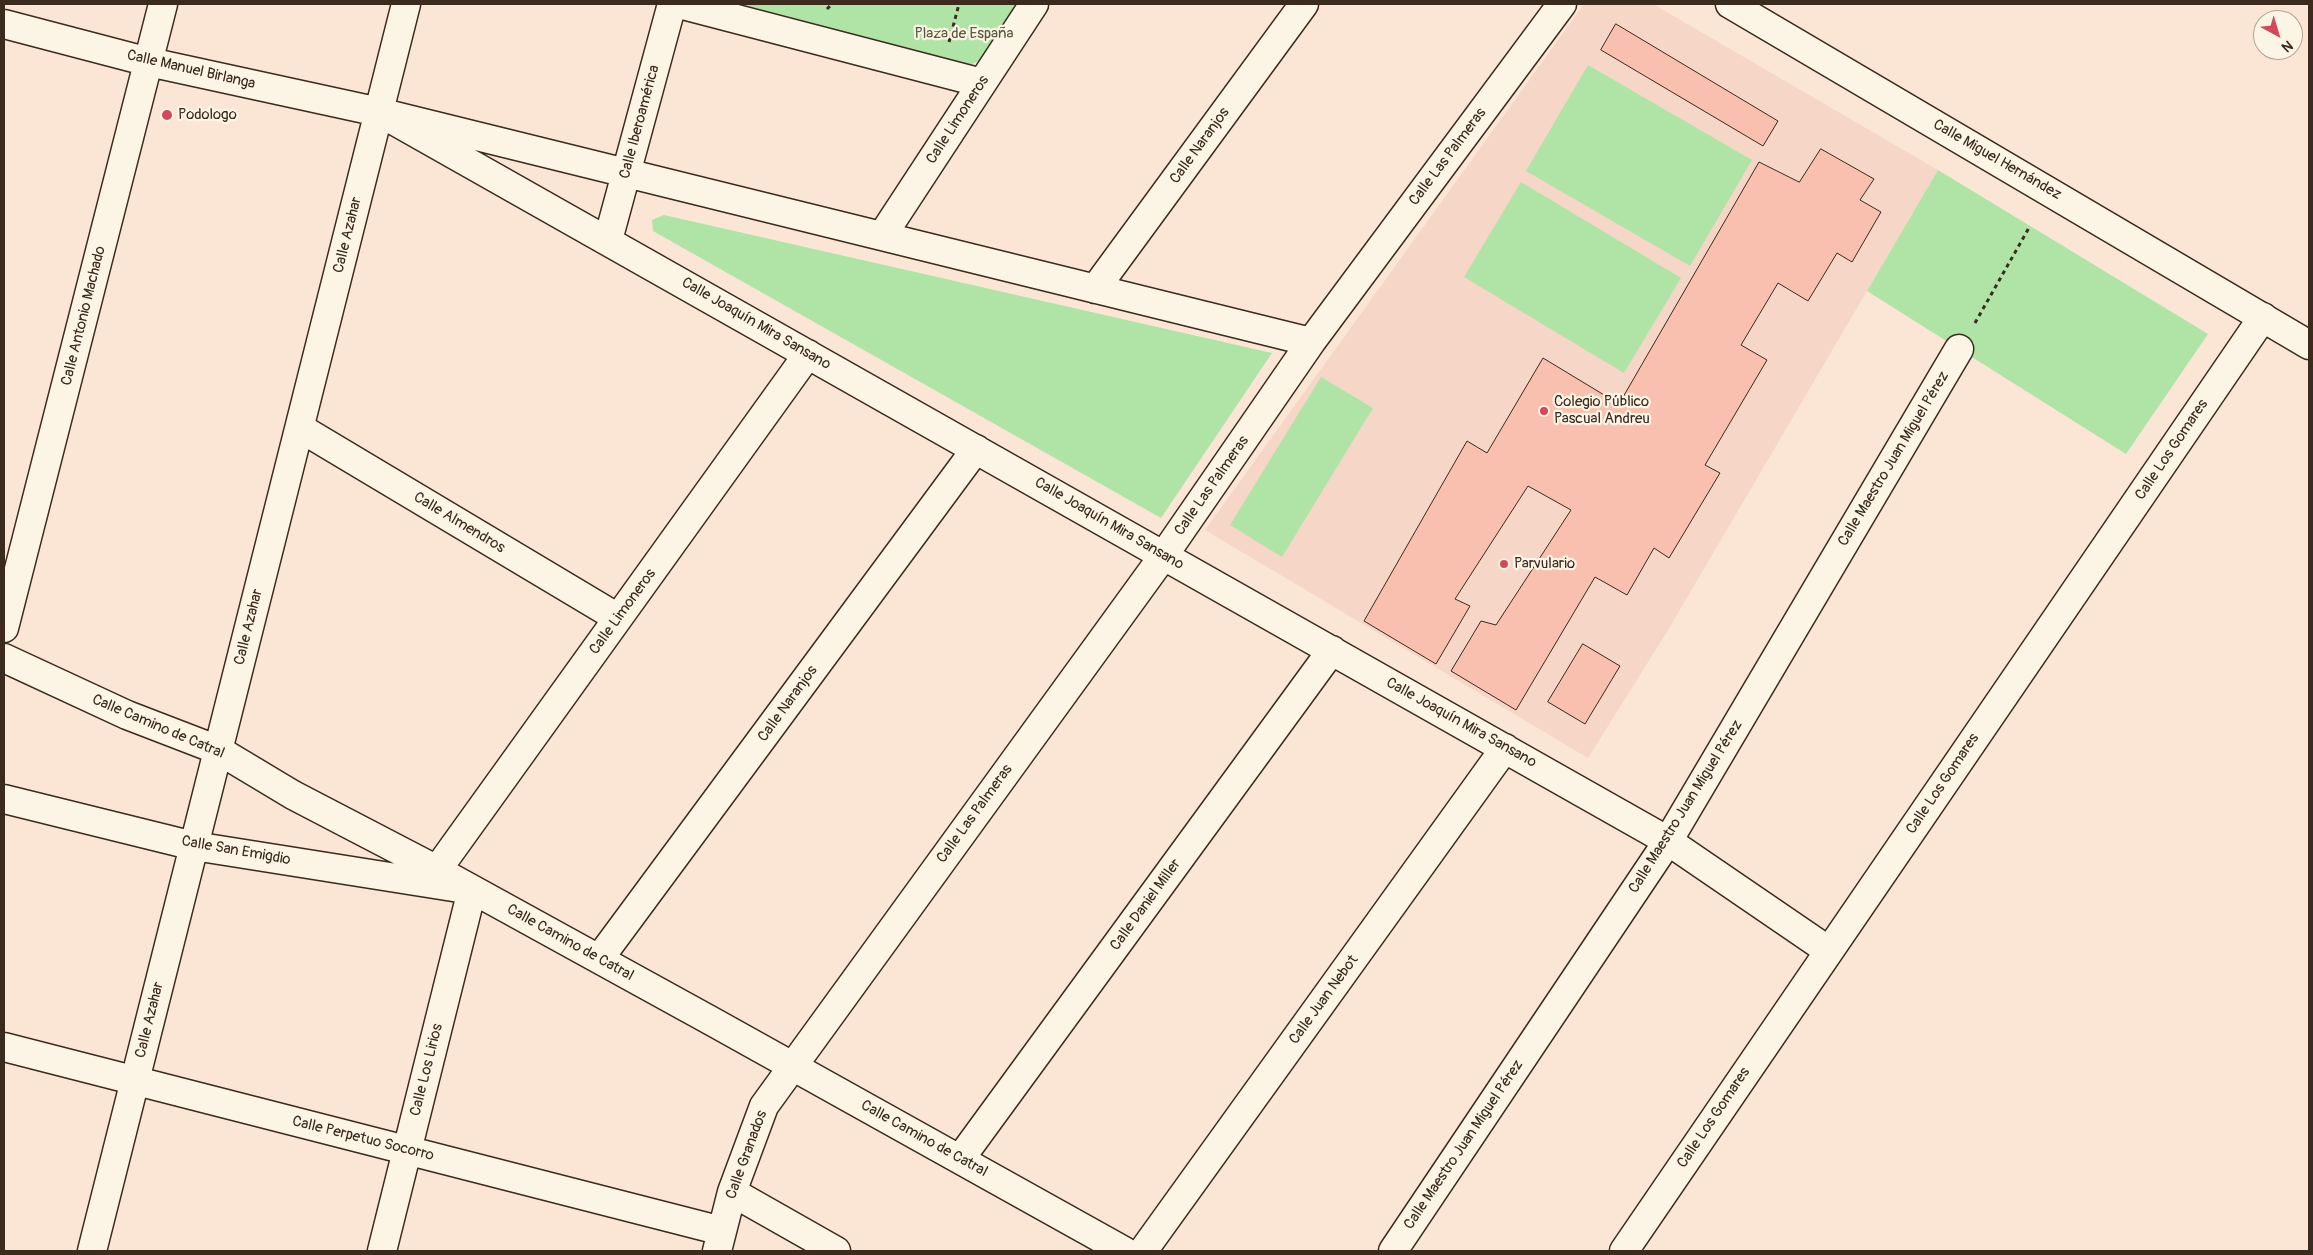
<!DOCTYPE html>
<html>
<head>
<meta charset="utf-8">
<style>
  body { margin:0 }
  #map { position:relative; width:2313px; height:1255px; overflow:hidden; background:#fbe5d5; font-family:Pangolin,sans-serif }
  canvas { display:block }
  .frame { position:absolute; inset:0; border:5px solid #3b2a1e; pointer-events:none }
  .north { position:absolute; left:2253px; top:10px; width:50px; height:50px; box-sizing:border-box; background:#fcf5e5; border:1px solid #afa495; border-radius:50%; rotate:141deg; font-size:14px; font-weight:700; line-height:20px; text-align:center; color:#3b2a1e }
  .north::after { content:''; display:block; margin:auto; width:18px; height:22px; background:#d1495b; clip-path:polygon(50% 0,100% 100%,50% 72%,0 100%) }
</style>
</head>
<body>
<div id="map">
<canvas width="2313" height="1255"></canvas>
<div class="frame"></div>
<div class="north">N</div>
</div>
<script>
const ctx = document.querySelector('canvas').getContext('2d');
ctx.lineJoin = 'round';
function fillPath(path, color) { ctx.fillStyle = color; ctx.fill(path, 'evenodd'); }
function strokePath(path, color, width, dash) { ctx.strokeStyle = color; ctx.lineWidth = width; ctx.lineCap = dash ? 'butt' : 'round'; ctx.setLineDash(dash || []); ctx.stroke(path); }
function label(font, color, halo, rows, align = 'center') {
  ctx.font = font + ' Pangolin,sans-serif'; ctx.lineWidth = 4.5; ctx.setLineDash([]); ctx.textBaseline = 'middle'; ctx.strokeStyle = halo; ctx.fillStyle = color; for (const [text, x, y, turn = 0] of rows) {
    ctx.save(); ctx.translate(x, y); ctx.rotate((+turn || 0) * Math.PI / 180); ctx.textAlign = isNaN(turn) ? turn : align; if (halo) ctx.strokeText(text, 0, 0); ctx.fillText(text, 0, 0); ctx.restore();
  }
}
const built = new Path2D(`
  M1584,4H1653L1938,170L1668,630L1588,758L1205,530Z`);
const green = new Path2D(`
  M739,4H1021L987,56L969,66Z
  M1588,65L1752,160L1690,266L1526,171Z
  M1938,170L2208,334L2126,454L1867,291Z
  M1521,182L1681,278L1624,373L1464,277Z
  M664,215L1272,353L1161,518L653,231L652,220Z
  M1321,377L1373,408L1282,557L1230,525Z`);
const building = new Path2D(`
  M1616,24L1778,121L1763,146L1601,50Z
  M1821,149L1874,179L1860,200L1881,212L1852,262L1837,253L1808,301L1778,283L1741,345L1767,360L1705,465L1720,473L1669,558L1654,548L1627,595L1595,577L1516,710L1451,671L1481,621L1496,625L1571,510L1528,486L1455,599L1470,606L1436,664L1364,621L1467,441L1487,453L1543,358L1619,404L1759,162L1799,182Z
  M1583,644L1620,666L1585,724L1548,702Z`);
const path = new Path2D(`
  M827,9L832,4
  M949,42L959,4
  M1975,323L2030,226`);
const minor = new Path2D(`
  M679,4L982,83
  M1730,4L2309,345
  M4,24L149,62L379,112L1311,342
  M379,112L1668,841L1829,951
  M882,236L1034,4
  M608,240L672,4
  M1095,289L1304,4
  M300,428L618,618
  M4,628L163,4
  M4,658L127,715L218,750L293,795L437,870L715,1023L1124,1251
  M4,799L194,846L472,890L382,1251
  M437,870L808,354
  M599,959L976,449
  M4,1047L722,1231
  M960,1159L1332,650
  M732,1192L836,1251
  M92,1251L406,4
  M717,1251L732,1192L764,1106L1164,555L1311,342L1562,4
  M1143,1251L1505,748
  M1393,1251L1668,841L1959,349
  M1624,1251L2263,317`);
const markers = [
  [167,115,6,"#d1495b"],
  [1544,411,5,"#d1495b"],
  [1504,564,5,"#d1495b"]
];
const parkNames = [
  ["Plaza de España",964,34]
];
const streetNames = [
  ["Calle Manuel Birlanga",191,70,13],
  ["Calle Limoneros",958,120,-57],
  ["Calle Iberoamérica",640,122,-75],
  ["Calle Naranjos",1200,146,-54],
  ["Calle Las Palmeras",1448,157,-53],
  ["Calle Miguel Hernández",1997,160,30],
  ["Calle Azahar",348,235,-76],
  ["Calle Antonio Machado",84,316,-76],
  ["Calle Joaquín Mira Sansano",756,324,30],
  ["Calle Los Gomares",2172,450,-56],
  ["Calle Maestro Juan Miguel Pérez",1894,459,-59],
  ["Calle Las Palmeras",1212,486,-55],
  ["Calle Almendros",459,523,31],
  ["Calle Joaquín Mira Sansano",1109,524,30],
  ["Calle Limoneros",623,612,-54],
  ["Calle Azahar",249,627,-76],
  ["Calle Naranjos",788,704,-54],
  ["Calle Joaquín Mira Sansano",1461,723,29],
  ["Calle Camino de Catral",158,727,23],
  ["Calle Los Gomares",1943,784,-56],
  ["Calle Maestro Juan Miguel Pérez",1686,807,-58],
  ["Calle Las Palmeras",975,814,-54],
  ["Calle San Emigdio",236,851,10],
  ["Calle Daniel Miller",1146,905,-54],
  ["Calle Camino de Catral",570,943,29],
  ["Calle Juan Nebot",1324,1000,-54],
  ["Calle Azahar",150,1020,-76],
  ["Calle Los Lirios",427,1070,-76],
  ["Calle Los Gomares",1714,1118,-56],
  ["Calle Perpetuo Socorro",363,1139,14],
  ["Calle Camino de Catral",924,1139,29],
  ["Calle Maestro Juan Miguel Pérez",1464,1145,-56],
  ["Calle Granados",747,1155,-70]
];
const poiNames = [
  ["Podologo",178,115],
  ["Colegio Público",1554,402],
  ["Pascual Andreu",1554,419],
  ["Parvulario",1514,564]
];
fillPath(built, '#f6d6c7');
fillPath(green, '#b0e4a6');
fillPath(building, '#f9c0af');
strokePath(building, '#3b2a1e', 1);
strokePath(minor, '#3b2a1e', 31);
strokePath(path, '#3b2a1e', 3, [4, 4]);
strokePath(minor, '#fcf5e5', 28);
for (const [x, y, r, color] of markers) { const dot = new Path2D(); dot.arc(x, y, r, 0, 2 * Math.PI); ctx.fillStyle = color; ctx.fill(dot); strokePath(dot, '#fcf5e5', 2); }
label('15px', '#585840', '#fcf5e5', parkNames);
label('15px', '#3b2a1e', '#fcf5e5', streetNames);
label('15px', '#3b2a1e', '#fcf5e5', poiNames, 'left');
</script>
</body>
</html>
